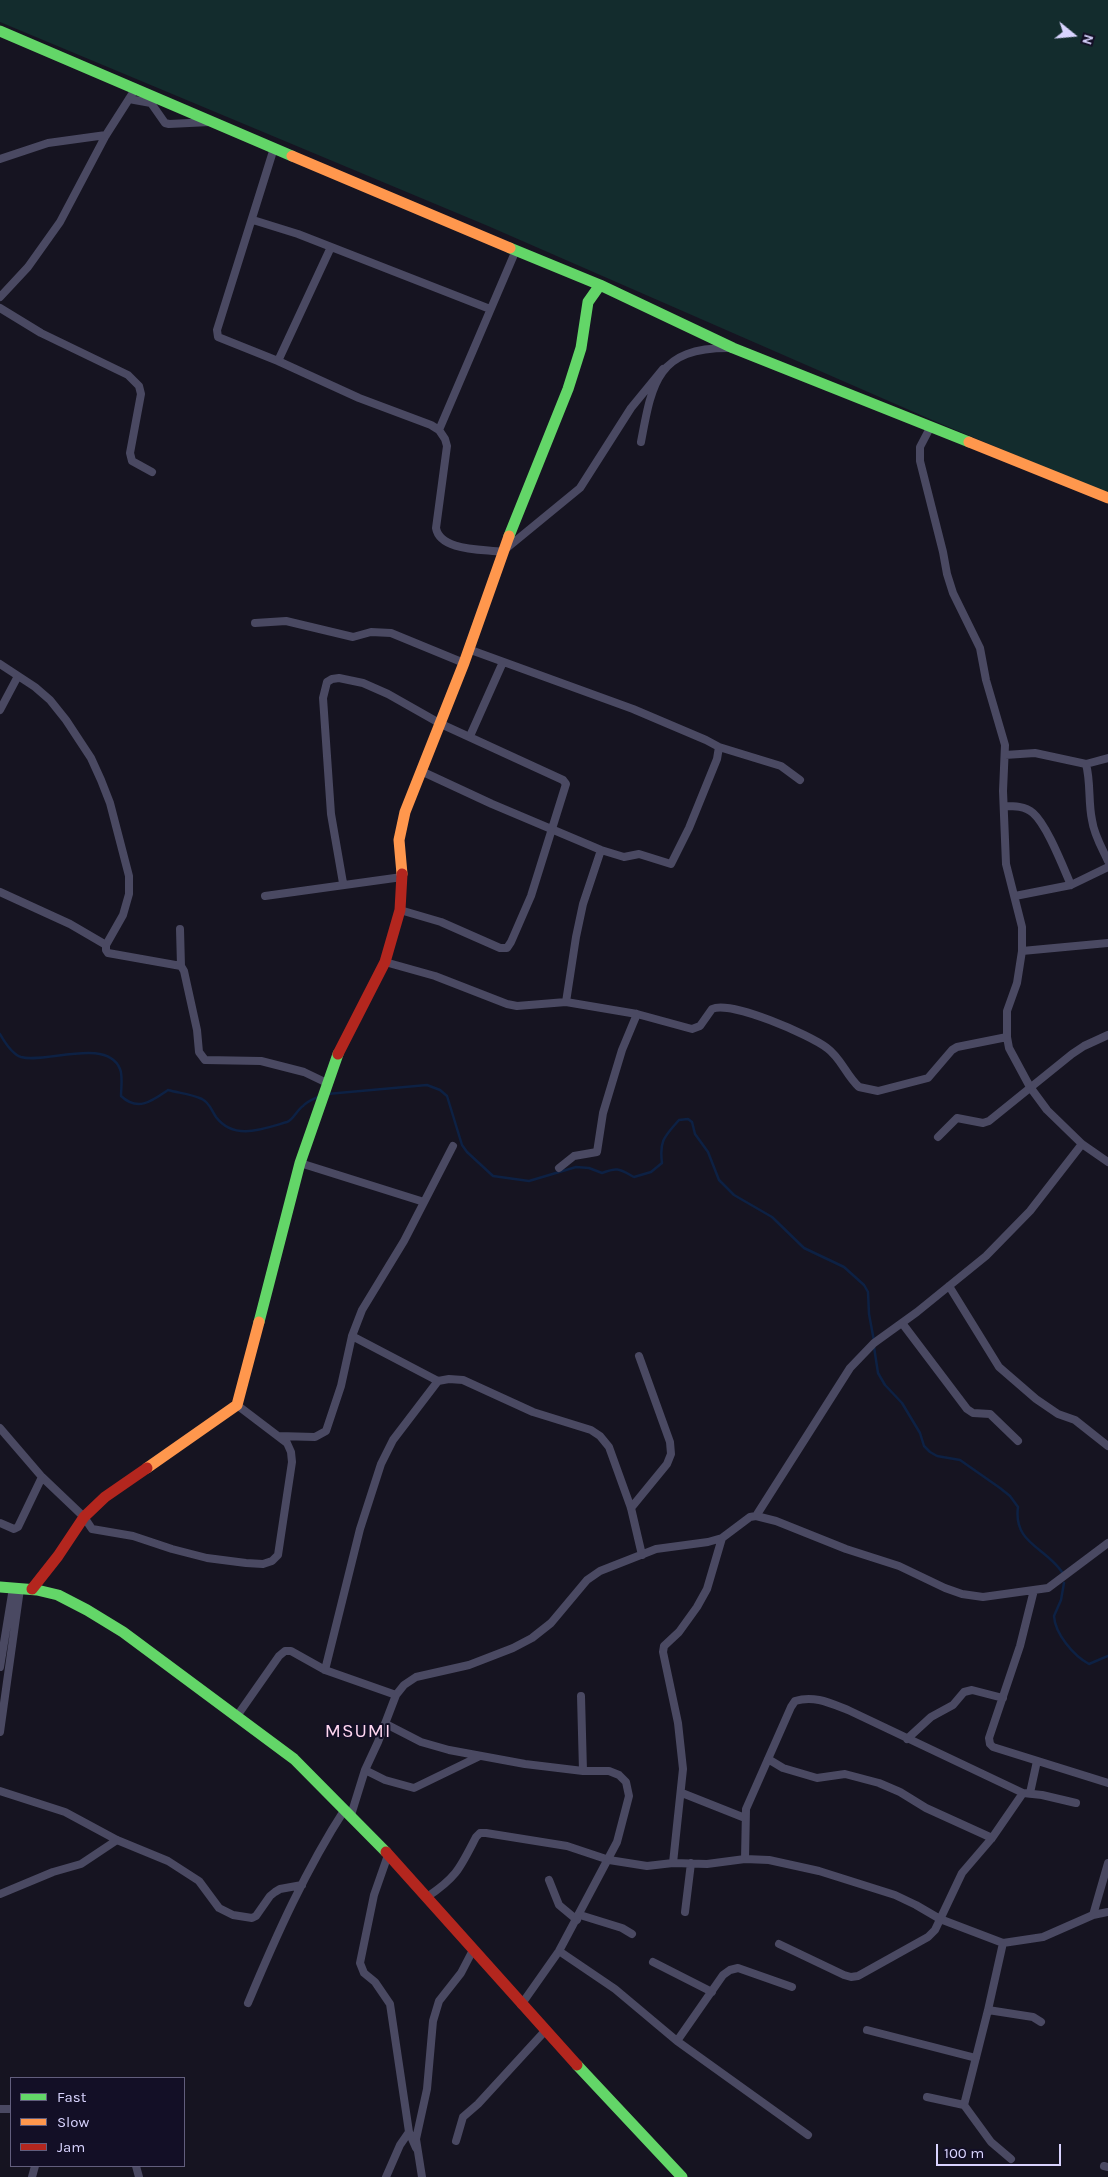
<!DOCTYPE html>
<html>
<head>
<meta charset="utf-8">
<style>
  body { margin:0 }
  #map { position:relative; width:1108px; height:2177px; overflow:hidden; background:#161421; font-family:Karla,sans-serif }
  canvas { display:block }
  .legend { position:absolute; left:10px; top:2077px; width:175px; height:90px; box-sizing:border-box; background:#130f26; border:1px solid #625e7d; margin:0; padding:6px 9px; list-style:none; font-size:15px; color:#d9d4ff }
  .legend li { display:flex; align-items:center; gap:10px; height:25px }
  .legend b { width:25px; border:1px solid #625e7d }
  .north { position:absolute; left:1048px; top:10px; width:50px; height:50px; -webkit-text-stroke:4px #130f26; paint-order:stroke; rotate:107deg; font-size:14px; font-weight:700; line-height:20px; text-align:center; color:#d9d4ff }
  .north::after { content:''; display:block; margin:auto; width:18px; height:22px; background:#d9d4ff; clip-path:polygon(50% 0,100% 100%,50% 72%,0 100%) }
  .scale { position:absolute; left:936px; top:2144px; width:125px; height:22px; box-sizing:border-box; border:2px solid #d9d4ff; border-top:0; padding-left:6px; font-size:15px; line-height:18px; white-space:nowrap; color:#d9d4ff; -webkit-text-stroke:4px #130f26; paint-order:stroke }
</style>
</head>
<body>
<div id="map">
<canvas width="1108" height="2177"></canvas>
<ul class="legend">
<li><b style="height:6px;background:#63d668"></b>Fast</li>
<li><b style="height:6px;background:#ff974d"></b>Slow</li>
<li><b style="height:6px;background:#b3261e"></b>Jam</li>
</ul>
<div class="north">N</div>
<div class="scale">100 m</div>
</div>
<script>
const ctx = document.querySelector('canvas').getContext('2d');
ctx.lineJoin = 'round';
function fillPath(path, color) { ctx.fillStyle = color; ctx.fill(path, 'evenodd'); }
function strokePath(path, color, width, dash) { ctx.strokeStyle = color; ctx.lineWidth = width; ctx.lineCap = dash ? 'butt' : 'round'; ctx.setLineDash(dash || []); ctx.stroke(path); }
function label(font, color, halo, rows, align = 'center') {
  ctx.font = font + ' Karla,sans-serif'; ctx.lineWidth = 4; ctx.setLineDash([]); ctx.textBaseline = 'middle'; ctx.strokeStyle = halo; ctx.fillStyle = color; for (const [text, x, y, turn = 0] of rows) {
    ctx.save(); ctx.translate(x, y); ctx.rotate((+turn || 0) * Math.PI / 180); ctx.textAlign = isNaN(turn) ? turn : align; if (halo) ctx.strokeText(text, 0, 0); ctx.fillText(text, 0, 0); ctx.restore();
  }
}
const green = new Path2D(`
  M0,0H1108V494L939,423L488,226L0,22Z`);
const stream = new Path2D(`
  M0,1034C4,1041 12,1054 21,1057C45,1064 107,1037 120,1069C123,1076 121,1089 121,1096C138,1112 152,1101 168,1090C179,1093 191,1094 202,1099C210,1103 211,1110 216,1117C234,1141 263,1129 287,1122C293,1120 297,1110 303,1106C307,1101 314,1099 320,1096
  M327,1094L427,1085L440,1090L447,1096L462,1145L467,1152L493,1176L529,1181L576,1167L589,1168L602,1173C618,1167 619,1169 634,1177L651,1172L662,1163C659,1140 665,1136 679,1120L688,1119L692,1122L695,1134L708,1152L719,1180L734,1195L772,1217L804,1248L844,1267L864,1285L868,1292L869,1314L874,1341
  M874,1347L878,1373L885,1385L902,1403L920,1433L924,1446L930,1452L937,1456L960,1460L1000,1488L1010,1496L1018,1507C1013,1543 1045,1547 1062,1572
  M1064,1583L1061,1600L1054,1616C1055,1634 1074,1656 1089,1664L1108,1656`);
const street = new Path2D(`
  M129,99L151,103L165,123L169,124L210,122
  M274,148L217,330L218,337L278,361L359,398L431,425L439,430L445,439L447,446L436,528C440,551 482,549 502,552L580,488L631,408L663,369
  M0,159L48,143L106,135
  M253,220L298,234L490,309
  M0,297L28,267L60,222L106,135L136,88
  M0,308L41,333L128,375L139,386L141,394L130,453L132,461L152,472
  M278,361L331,247
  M931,426L920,447V461L943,552L947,574L953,593L980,648L986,680L1005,745L1003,791L1006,864L1022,927V951L1017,983L1007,1011V1037L1009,1048L1030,1087L1047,1110L1082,1144L1108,1162
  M439,430L516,250
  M641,442C652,383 657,348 728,348
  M255,623L286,621L353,637L371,632L391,633L464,663
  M0,664L35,687L50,700L66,720L91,758L101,780L110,803L129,876V894L123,915L106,945V950L108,953L181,966L184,971L197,1030L199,1052L205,1060L261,1061L304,1072L327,1083
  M0,710L18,676
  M470,736L503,662
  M719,747L781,766L800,780
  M1005,755L1035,753L1086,764L1108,758
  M1086,764C1091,783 1088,801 1092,820C1094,835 1102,848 1108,861
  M421,771L492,804L601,850L624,857L639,854L671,864L689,828L717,759L719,747L706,740L633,709L468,649
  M1004,806C1014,806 1025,806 1033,813C1047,825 1063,867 1071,885
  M343,883L331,814L323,698L327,682L332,679L339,678L363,683L388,694L441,724L563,780L566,784L531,896L511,942L507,948H500L441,922L400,910
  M0,892L70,924L106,945
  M265,896L402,877
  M1015,896L1071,885L1108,867
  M180,929L181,966
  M1022,951L1108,943
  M385,962L435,976L507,1004L517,1006L566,1002L637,1014L692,1029L700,1026L712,1009C731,1000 810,1035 827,1048C841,1058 846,1075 859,1087L878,1091L928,1078L952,1050L957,1047L1007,1037
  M566,1002L576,937L583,904L601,850
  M938,1137L957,1118L983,1123L989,1121L1072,1054L1084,1046L1108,1035
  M300,1163L424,1202
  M559,1168L574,1156L597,1152L603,1113L622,1050L637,1014
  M949,1286L999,1367L1036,1399L1058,1414L1075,1420L1108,1446
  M902,1323L967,1409L973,1413L990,1414L1018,1441
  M352,1336L438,1381
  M0,1428L42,1477L84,1517L92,1529L133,1536L172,1549L207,1558L246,1563L263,1564L272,1561L278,1555L292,1462L291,1452L287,1443L237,1405
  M278,1436L315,1437L326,1431L341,1386L352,1336L362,1310L404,1241L453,1146
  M631,1508L667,1464L671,1454L670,1442L639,1356
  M756,1516L850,1368L874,1343L917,1312L986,1256L1030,1211L1082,1144
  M0,1523L14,1529L18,1527L42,1477
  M1034,1590L1020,1646L989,1738L990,1744L993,1747L1108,1783
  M0,1667L13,1588
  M325,1670L360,1529L381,1464L393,1440L438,1381L449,1379L463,1380L533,1412L591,1430L600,1436L609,1447L631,1508L642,1555
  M581,1696L583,1771
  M237,1716L279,1656L285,1651H291L325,1670L396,1695
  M386,1724L421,1742L449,1750L525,1764L583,1771H609L619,1775L626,1782L629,1796L617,1842L559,1951L521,2005
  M0,1732L20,1589
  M907,1739L931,1717L953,1705L964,1692L972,1690L1003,1698
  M768,1759L783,1768L817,1778L845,1774L879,1783L900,1792L926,1808L992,1838
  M365,1770L385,1780L414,1788L480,1756
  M0,1791L65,1812L117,1840L168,1861L199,1881L219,1908L233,1915L252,1918L256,1916L270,1896L275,1892L280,1889L302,1885
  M682,1793L745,1818
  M1030,1793L1037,1761
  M351,1815L365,1770L378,1742L396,1695L404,1685L416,1677L469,1665L513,1648L532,1638L551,1623L587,1580L600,1571L656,1549L708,1542L722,1538L750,1517L756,1516L776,1521L846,1549L899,1566L945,1588L962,1594L983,1597L1048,1588L1108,1543
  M388,1855L374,1895L360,1963L364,1973L375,1982L390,2004L409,2132L416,2148
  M745,1859L746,1809L791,1707L795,1701C814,1695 830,1703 848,1710L1023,1793
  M673,1863L683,1769L678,1723L663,1652L664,1646L679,1632L697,1607L707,1589L722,1538
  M549,1880L559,1905L577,1920
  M0,1894L53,1872L81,1864L117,1840
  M427,1897C457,1877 460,1868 476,1837L480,1833H486L567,1846L609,1860L647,1866L673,1863L707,1864L745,1859L769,1860L819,1871L895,1895L916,1905L940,1919L1003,1943L1043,1937L1093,1915L1108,1912
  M685,1912L691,1863
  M580,1915L622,1928L632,1934
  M1093,1915L1108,1863
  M779,1944L844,1975L851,1977L858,1976L928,1937L935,1930L962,1873L992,1838L1023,1793L1042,1795L1076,1803
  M559,1951L615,1989L677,2041L808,2135
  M653,1962L712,1992
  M248,2003C276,1936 306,1869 345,1809
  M988,2010L1033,2017L1041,2022
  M867,2030L976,2058
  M677,2041L723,1975L730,1970L738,1968L792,1987
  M927,2097L964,2105L988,2010L1003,1943
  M964,2105L991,2142L1011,2159
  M0,2109H11
  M456,2141L463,2117L478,2104L545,2031
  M136,2166L139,2177
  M1104,2166L1108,2167
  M32,2177L35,2166
  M386,2177L400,2145L409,2132
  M422,2177L416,2139L427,2089L433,2021L439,2001L461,1973L473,1950`);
const fast = new Path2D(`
  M0,31L292,156
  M510,248L600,285L733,348L969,442
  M509,536L568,389L581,348L588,302L600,285
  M259,1322L300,1163L338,1054
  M0,1587L37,1590L58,1595L87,1610L123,1632L294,1759L386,1852
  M577,2065L682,2177`);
const slow = new Path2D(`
  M292,156L510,248
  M969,442L1108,498
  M402,874L399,840L405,812L464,663L509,536
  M147,1468L237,1405L259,1322`);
const jam = new Path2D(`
  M338,1054L385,962L400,910L402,874
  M32,1589L58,1556L84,1517L105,1497L147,1468
  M386,1852L577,2065`);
const quarterNames = [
  ["MSUMI",358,1732]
];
fillPath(green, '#132c2d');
strokePath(stream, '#0d2144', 2.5);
strokePath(street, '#4a4962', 8);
strokePath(fast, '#63d668', 11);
strokePath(slow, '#ff974d', 11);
strokePath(jam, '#b3261e', 11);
ctx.letterSpacing = '1px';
label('19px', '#ffd6f0', '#130f26', quarterNames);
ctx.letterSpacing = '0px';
</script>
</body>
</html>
